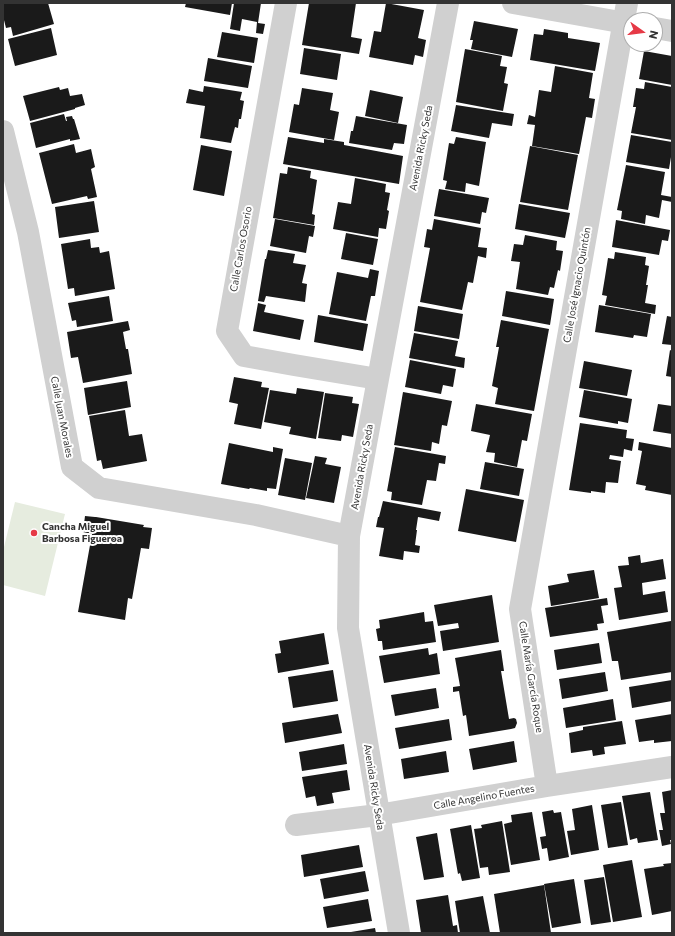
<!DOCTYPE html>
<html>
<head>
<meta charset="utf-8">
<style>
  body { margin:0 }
  #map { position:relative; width:675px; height:936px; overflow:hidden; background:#fff; font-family:Commissioner,sans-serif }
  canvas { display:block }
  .frame { position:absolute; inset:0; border:4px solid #333; pointer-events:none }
  .north { position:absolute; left:623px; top:12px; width:40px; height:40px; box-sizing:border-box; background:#fff; border:1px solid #adadad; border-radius:50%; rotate:104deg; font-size:11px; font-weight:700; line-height:16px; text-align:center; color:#333 }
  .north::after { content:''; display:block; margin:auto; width:14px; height:18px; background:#e63946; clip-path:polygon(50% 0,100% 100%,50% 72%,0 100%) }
</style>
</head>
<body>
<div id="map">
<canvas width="675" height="936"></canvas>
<div class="frame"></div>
<div class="north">N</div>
</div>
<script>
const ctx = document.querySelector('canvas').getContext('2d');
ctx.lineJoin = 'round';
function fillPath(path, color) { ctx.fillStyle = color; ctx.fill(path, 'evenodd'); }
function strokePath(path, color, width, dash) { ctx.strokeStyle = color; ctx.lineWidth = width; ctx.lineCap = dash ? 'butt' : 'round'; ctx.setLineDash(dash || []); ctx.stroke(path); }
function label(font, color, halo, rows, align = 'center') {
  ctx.font = font + ' Commissioner,sans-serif'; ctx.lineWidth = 4; ctx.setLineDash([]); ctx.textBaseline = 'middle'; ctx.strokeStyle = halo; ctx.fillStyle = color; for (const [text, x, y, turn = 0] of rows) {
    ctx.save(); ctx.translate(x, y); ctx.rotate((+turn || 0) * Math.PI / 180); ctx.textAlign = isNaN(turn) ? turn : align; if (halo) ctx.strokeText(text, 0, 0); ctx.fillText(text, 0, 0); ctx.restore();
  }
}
const green = new Path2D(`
  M15,502L65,514L45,596L3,585V551Z`);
const building = new Path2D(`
  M3,3H48L54,24L13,36L11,27L6,28L3,16Z
  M186,3H232L230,15L185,7Z
  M234,3H261L258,23L265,24L263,34L256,33L257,22L242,19L240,31L230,29Z
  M309,3H356L351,37L362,39L359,54L302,45Z
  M386,3L424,10L418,38L426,40L423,57L415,55L413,65L369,57L374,31L381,32Z
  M474,21L518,29L512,57L471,49L473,40H470Z
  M51,28L57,55L15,66L8,39Z
  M544,29L568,33V38L600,43L595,71L530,60L534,34L543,35Z
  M222,32L258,38L254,63L217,57Z
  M304,48L341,54L337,80L300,74Z
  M465,49L502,56L500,66L507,67L504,83L508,84L503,111L456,102Z
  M644,51L672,56V85L639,79Z
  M208,58L252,66L248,88L204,81Z
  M555,66L593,73L589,98L595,99L592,118L586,117L579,154L532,146L535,125L527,124L529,115L535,117L539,90L551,92Z
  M645,82L672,87V140L631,133L636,107H633L636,88L644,89Z
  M204,86L242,92L240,100L244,101L241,119H239L238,128L235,127L231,143L200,138L205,106L186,103L189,89L203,92Z
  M59,87L60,90L68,88L70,96L82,94L85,105L75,108V109L30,121L23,96Z
  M302,88L333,93L330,110L339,112L334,140L289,132L294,104L299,105Z
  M370,90L403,97L398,123L365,116Z
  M456,105L514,114L512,126L492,123L489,138L451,131Z
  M64,114L66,121H67L66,117L72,116L73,119H74L80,139L70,141V139L36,148L30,123Z
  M356,116L407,125L404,144L394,143L392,150L349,143L351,131H353Z
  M631,135L672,142V151L669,169L626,162Z
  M288,137L324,143V139L344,142V145L403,156L399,184L283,164Z
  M456,137L486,142L479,186L466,183L465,192L445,189L447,181L443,180L449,143L454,144Z
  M74,144L76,153L91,149L95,167L91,169L97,197L88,199L87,196L52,204L39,153Z
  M201,145L232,151L224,196L193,190Z
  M530,146L578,155L568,210L520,202Z
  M626,165L665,172L661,195L672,197V202L662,200L659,218L646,215L645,224L621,219L622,211L617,210Z
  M288,167L311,171L310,178L317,180L312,214L315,215L314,225L273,218L280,173L287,174Z
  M355,178L386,184L385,192L390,193L387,210L389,211L386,229L379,228L378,237L333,229L338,202L351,204Z
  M439,189L489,198L486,213L482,212L480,224L434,216Z
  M94,201L99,232L59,238L55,207Z
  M519,204L570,213L565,238L515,229Z
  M275,219L315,226L313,237L309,236L306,253L270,246Z
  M434,219L481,228L478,247L487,248L486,258L478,256L473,283L468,282L462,310L420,302L430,248L424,247L427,229L432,230Z
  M616,220L670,230L668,241L662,240L659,255L612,247Z
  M346,233L378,239L373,265L341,259Z
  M525,235L557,241L556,250L563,251L560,271L558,270L554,288L550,287L548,295L516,289L520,262L511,261L514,244L523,245Z
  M90,239L91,248L99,247L100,253L109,251L115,289L75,296L74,288L68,289L61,244Z
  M268,250L295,254L293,263L306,265L302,283L307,284L305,302L266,296L264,302L258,301L265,259H266Z
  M615,252L646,257L645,265L649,266L646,285H648L645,303L656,305L655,314L605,305L607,296L602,295L605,277L608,258L614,259Z
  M370,269L379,271L375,296H371L366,321L329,314L337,272L368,278Z
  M506,291L554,299L550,325L502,316Z
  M109,296L113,321L77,327L76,320L72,321L68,303Z
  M258,303L266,305L264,312L304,320L300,340L253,331Z
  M599,305L651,314L647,337L634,335L633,338L595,332Z
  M418,306L463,314L459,339L414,331Z
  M318,315L368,324L363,351L314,342Z
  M667,316L672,317V345L662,344Z
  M501,320L549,329L534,411L495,404L498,388L492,386L499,347H496Z
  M128,321L130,330L123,332L126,349H128L132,374L83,383L78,357L71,358L67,332Z
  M414,333L458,341L455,356L465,358L464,368L409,358Z
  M670,350L672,351V377L666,376Z
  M410,360L456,369L453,387L443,385L441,394L405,387Z
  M584,361L632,370L627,396L579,388Z
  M234,377L262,382L261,387L269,388L261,429L234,424L238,404L229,402Z
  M127,381L131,407L88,415L84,388Z
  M297,388L324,392L316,439L289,434L291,427L264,422L270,390L296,394Z
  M584,390L632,399L628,423L618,421V424L579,417Z
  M403,392L452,401L447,426L442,425L439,444L432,442L431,451L394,445Z
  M325,393L353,397L352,403L359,404L353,437L342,435L341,441L318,438Z
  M476,404L532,414L527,441L522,440L517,467L494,462L495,453L486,452L490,435L471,431Z
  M658,404L672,406V434L653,431Z
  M125,410L129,436L142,434L147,461L103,469L101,460L97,461L89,416Z
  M580,423L627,430L626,438L634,439L632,451L624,449L623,457L610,455L609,459L621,461L618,483L606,482L605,493L591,491V493L569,490Z
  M639,442L672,448V495L645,490L646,486L636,484L642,451L638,450Z
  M229,443L273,452V447L283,449L276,489L267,488V491L250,488L249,489L221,484Z
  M395,447L446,456L445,464L439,463L436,481L427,480L422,505L391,500L392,492L387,491Z
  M315,456L327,458L325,464L341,467L334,503L306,498Z
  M285,458L312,463L305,500L278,495Z
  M485,462L524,469L519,496L480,489Z
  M466,489L524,500L516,542L458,531Z
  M383,501L441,512L439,521L418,517L416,530H417L415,545L420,546L419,553L404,551L403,560L379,556L384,528L376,527L378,517H379Z
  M85,516L95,517H96L144,525L143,527L152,528L149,549L141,548L132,599L128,598L125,620L78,612L92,534L83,532Z
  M640,555L641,563L663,559L666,579L642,583L643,595L665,591L668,612L619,620L614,588L622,587L618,566L629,565L628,557Z
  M594,570L599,598L551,606L548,586L569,582L567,574Z
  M492,595L499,642L443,651L440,631L459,628L458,623L438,626L434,605Z
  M607,598L608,605L601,606L604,623L597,624L598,630L550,637L545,608Z
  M424,612L425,622L433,621L436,642L383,650L382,641H378L376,629L380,628L379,620Z
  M671,621L672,629V643H671L672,651V672L621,680L618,661H612L607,632Z
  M324,633L329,664L278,673L275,654L281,653L279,641Z
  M599,643L602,663L557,670L554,650Z
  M428,648L429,655L437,653L440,674L384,683L379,656Z
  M501,650L504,671H501L509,719L514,718L516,719L517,723L515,728L511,729L469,736L466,715L463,716L459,691L453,692V687L460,686L455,658Z
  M333,670L338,701L293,708L288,677Z
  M605,672L608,691L562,699L559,679Z
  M672,680V701L632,708L629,687Z
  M436,688L439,708L395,716L391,695Z
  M613,699L616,720L566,728L563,708Z
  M338,714L342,733L285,743L282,723Z
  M672,714V741L654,743V740L639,742L635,720Z
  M449,719L452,740L399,749L395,728Z
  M622,721L626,744L604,747L605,754L593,756L592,750L571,753L569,733L583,730V727Z
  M514,741L517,762L473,770L469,749Z
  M344,744L347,764L302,771L299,752Z
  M446,751L449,772L404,779L401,759Z
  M347,770L350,790L332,793L334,803L317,806L315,796L306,798L302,777Z
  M672,790V840H670L671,844L662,846L659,830H663L660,813H665L662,792Z
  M650,792L658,840L638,843L637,838L630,840L622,796Z
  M621,802L628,845L608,848L601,805Z
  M592,805L599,850L571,855L567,831L575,830L572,809Z
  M553,810L554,813L561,812L569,857L549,861L547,848L542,849L540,837L546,836L542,812Z
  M532,812L540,860L511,865L504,824L512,822L511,815Z
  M502,821L510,872L489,875L488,867L480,868L474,829L482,828L481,825Z
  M471,825L480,878L462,881L460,873L458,874L450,829Z
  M437,833L444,877L424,880L416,837Z
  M359,845L363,867L304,877L301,855Z
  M632,860L642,917L613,922L603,865Z
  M672,863V911L652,915L644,869L664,866L663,864Z
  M365,871L369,891L324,899L320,879Z
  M604,877L611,922L591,925L584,880Z
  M574,879L581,923L552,928L544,884Z
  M544,885L551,933H500L494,894Z
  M448,895L453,926L457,925L458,933H421L416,900Z
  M483,896L490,933H460L455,901Z
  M368,899L372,921L327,928L323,907Z
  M375,928L376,933H351V932Z`);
const minor = new Path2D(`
  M286,3L227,331L244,356L294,365L378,379
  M513,3L631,24
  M655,28L672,31
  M3,131L28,232L72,467L99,488L256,515L349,536
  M547,786L520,609L627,3
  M296,825L378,815L547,786L672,767
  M399,933L348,628L349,536L378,379L448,3`);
const markers = [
  [34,533,4,"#e63946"]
];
const streetNames = [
  ["Avenida Ricky Seda",421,148,-79],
  ["Calle Carlos Osorio",241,249,-80],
  ["Calle José Ignacio Quintón",577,285,-80],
  ["Calle Juan Morales",62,417,79],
  ["Avenida Ricky Seda",362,467,-80],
  ["Calle María García Roque",531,677,81],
  ["Avenida Ricky Seda",374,787,81],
  ["Calle Angelino Fuentes",484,797,-10]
];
const poiNames = [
  ["Cancha Miguel",42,527],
  ["Barbosa Figueroa",42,539]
];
fillPath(green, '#e6ecdf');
fillPath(building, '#1a1a1a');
strokePath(minor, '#d0d0d0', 22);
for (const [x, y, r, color] of markers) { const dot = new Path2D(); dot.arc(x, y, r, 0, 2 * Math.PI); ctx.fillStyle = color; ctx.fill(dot); strokePath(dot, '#fff', 1.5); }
label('10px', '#333', '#fff', streetNames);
label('bold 10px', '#333', '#fff', poiNames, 'left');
</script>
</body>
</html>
